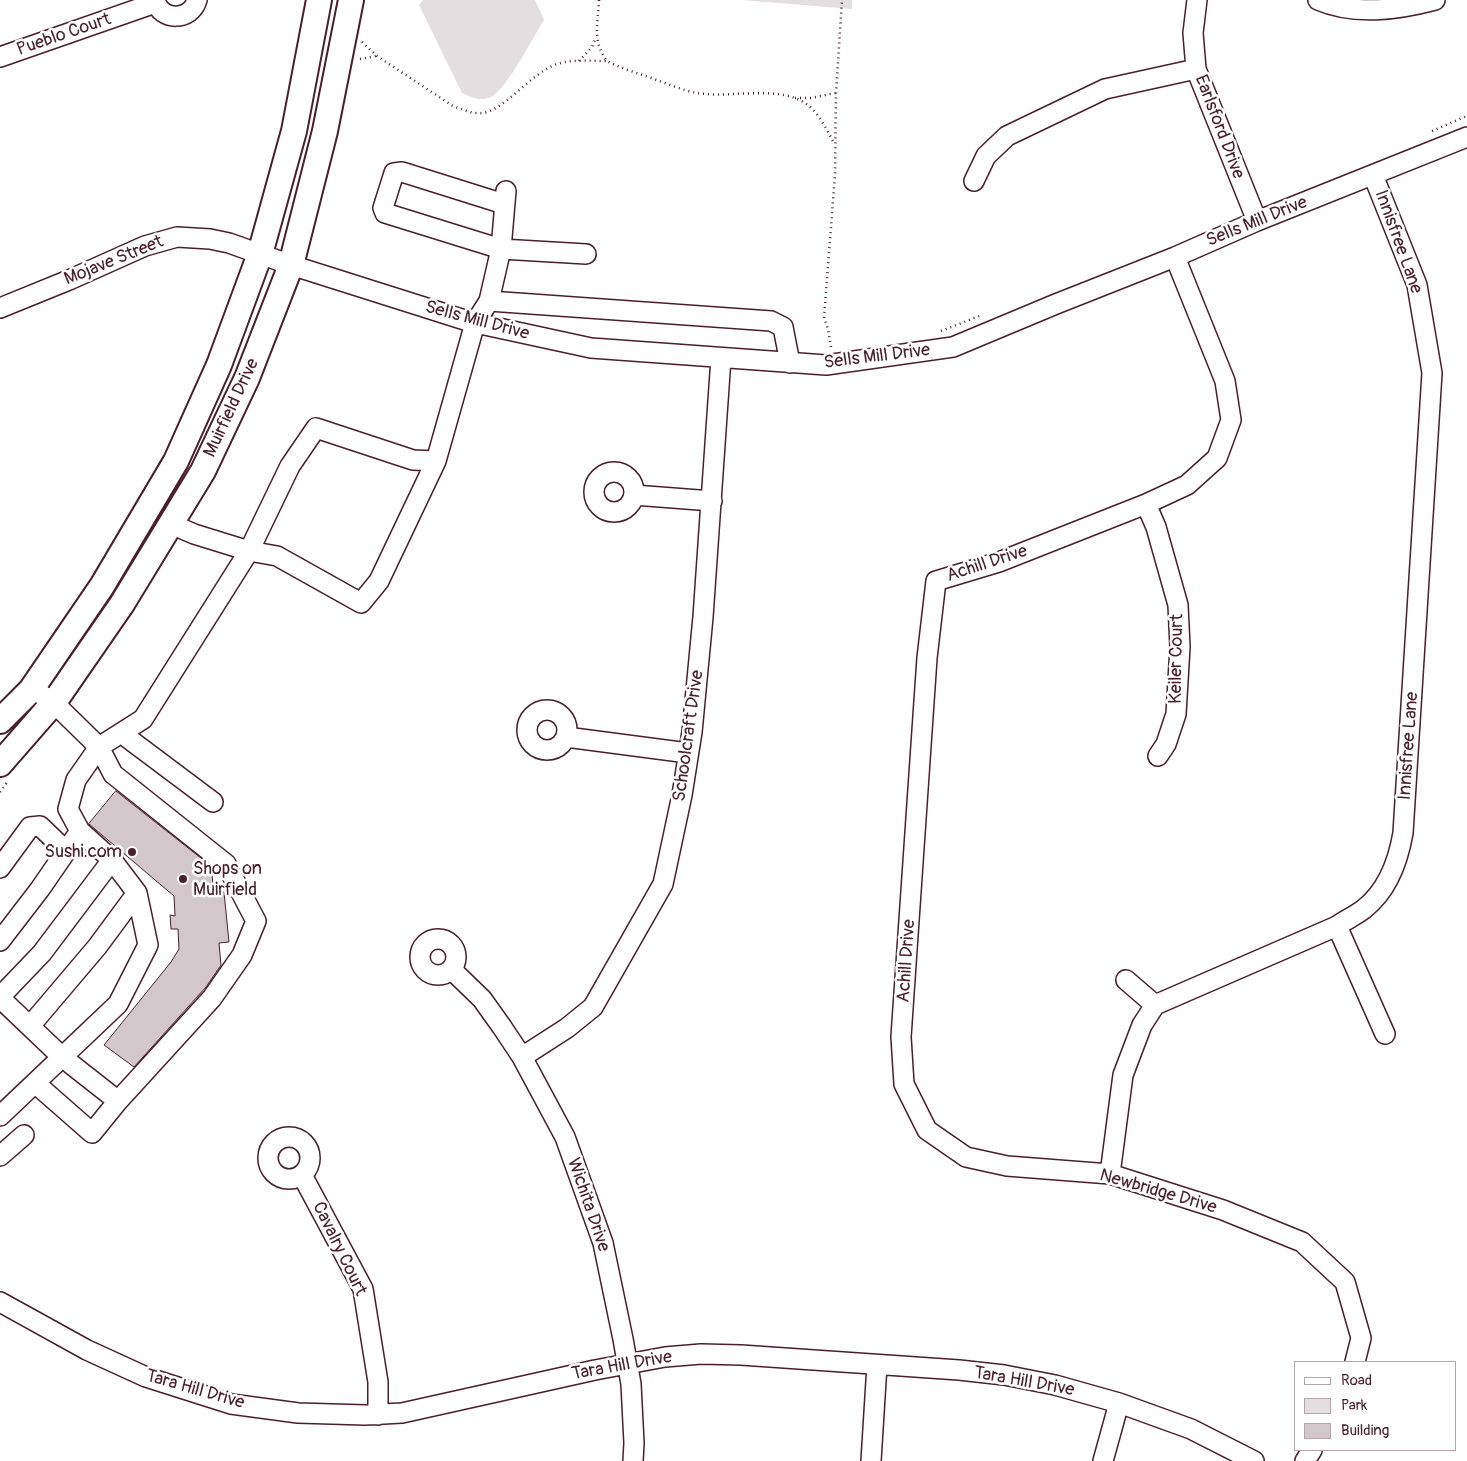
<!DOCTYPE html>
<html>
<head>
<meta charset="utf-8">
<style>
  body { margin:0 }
  #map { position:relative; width:1467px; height:1461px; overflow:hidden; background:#fff; font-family:Pangolin,sans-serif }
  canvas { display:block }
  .legend { position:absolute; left:1294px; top:1361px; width:162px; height:90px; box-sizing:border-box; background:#fff; border:1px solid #b7a5aa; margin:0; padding:6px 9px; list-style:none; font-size:15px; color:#4a1f2b }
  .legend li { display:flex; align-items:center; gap:10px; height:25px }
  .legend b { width:25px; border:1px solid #b7a5aa }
</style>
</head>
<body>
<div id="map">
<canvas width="1467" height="1461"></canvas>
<ul class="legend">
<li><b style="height:6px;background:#fff"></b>Road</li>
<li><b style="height:14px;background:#e5dee0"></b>Park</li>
<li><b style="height:14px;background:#d2c7cb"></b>Building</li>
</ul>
</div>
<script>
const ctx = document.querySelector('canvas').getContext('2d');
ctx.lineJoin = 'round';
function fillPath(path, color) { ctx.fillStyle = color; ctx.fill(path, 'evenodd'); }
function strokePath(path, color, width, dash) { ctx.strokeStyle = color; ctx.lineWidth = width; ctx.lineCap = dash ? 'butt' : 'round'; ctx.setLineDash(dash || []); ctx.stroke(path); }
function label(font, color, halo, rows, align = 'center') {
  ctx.font = font + ' Pangolin,sans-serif'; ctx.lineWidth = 5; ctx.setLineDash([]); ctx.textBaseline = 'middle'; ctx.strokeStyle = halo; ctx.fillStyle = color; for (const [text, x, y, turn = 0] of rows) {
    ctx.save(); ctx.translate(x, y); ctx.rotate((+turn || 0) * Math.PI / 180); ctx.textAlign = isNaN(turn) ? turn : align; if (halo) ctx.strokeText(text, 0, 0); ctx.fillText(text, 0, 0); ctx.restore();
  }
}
const green = new Path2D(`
  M423,0H535L544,20C533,37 507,89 491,97C481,102 471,97 462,93L419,5Z
  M742,0H852V9Z`);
const building = new Path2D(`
  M116,791L211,866L214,893L224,892L229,942L219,943L221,965L206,987L134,1067L104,1045L171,962L179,949L178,929H171L170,915L175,916L174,896L89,824Z`);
const path = new Path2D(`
  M599,0C598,24 592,41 607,61C622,69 638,73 654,79C671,85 688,93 706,94C737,97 781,85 808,105C819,114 827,130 834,143
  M362,42L377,56L453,106C463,110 473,114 483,113C506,109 531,73 557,64C573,59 590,61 607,61
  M360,59L376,56
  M579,61L592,47L596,37
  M795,98H811L836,93
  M1432,131L1467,116
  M941,331L982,315
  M831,347L828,329L824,318L835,175L836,93L842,0
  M0,792L8,781`);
const minor = new Path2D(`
  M155,0C161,22 191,21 197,0
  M1197,0L1193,33L1196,69L1257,221
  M1318,0C1355,16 1397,10 1435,0
  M0,57L155,3
  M974,181L986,156L1007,136L1105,89L1196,69
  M504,204L402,172L394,173L383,208L385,213L501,249L586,254
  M1175,257L1225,381L1231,420L1217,458L1187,485L1146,504L999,562L936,581L927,658L901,1037L904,1084L927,1130L966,1157L1007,1166L1110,1174L1223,1210L1302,1242L1345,1282L1361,1338L1355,1362
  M489,301L771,321L783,327L790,363
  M0,308L69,280L145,246L177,237L210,239L229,243L291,265L471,322L591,348L826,365L953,347L1056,304L1175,257L1257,221L1467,137
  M594 492a20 20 0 1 1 40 0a20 20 0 1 1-40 0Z
  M634,495L712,501
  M1146,504L1156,527L1178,605L1180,647L1176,714L1166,744L1158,756
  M171,524L194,534L249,551L290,466L316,428L413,460L436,461L475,323L489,301L501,249L506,191
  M527 730a20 20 0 1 1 40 0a20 20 0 1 1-40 0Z
  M121,733L213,802
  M566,737L688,753
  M0,868L30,827L40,826L66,851
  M1337,926L1385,1034
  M420 957a18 18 0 1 1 36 0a18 18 0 1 1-36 0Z
  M0,941L40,889L80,831L68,809L76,780L99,747L143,719L249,551L277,556L361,603L379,581L436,461
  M451,969L482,999L502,1027L522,1057L565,1137L603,1243L623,1339L631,1384L634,1443L633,1461
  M1126,980L1155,1005
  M0,997L42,953L112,860
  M0,998L62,1057L118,1101L212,998L242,955L256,921L226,864L113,774L99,747L54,703L32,688
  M30,1026L97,947L137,893
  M522,1057L567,1028L593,1007L663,884L682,795L692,732L703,617L721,358
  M35,1083L92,1133L118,1101
  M0,1116L118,1004L148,945L137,893L112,860L80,831
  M268 1158a21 21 0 1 1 42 0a21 21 0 1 1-42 0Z
  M0,1156L24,1135
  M1110,1174L1123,1075L1142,1025L1155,1005L1337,926C1346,920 1356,915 1364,909C1388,890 1398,862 1403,833L1432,373L1417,285L1373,175
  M302,1175L363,1289L378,1382V1415
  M0,1302L87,1350L146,1377L231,1404L298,1413L365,1415L402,1413L595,1370L665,1357L701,1354L741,1355L959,1370L1004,1375L1055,1385L1119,1403L1191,1429L1254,1461
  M871,1461L877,1365
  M1103,1461L1119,1403
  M1305,1461L1312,1450`);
const major = new Path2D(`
  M0,721L31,690L102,586L176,461L219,365L260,254L294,131L319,0
  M0,764L55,701L122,604L203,471L247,378L291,265L325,131L351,0`);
const markers = [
  [132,852,5,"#4a1f2b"],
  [183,879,5,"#4a1f2b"]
];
const streetNames = [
  ["Pueblo Court",64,35,-19],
  ["Earlsford Drive",1219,127,69],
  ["Sells Mill Drive",1257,222,-22],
  ["Innisfree Lane",1398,242,70],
  ["Mojave Street",114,261,-22],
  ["Sells Mill Drive",477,321,15],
  ["Sells Mill Drive",877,357,-7],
  ["Muirfield Drive",232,408,-65],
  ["Achill Drive",987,564,-18],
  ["Keiler Court",1177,659,-89],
  ["Schoolcraft Drive",689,736,-82],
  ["Innisfree Lane",1409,746,-86],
  ["Achill Drive",907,961,-86],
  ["Newbridge Drive",1158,1192,16],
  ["Wichita Drive",588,1205,71],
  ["Cavalry Court",339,1249,64],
  ["Tara Hill Drive",622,1366,-10],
  ["Tara Hill Drive",1024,1382,10],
  ["Tara Hill Drive",195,1390,16]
];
const poiNames = [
  ["Sushi.com",122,852],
  ["Shops on",193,869,"left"],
  ["Muirfield",193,890,"left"]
];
fillPath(green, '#e5dee0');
fillPath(building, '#d2c7cb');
strokePath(building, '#4a1f2b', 1);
strokePath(minor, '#4a1f2b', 22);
strokePath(major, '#4a1f2b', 28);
strokePath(path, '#4a1f2b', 2.5, [1, 4]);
strokePath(minor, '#fff', 19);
strokePath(major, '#fff', 24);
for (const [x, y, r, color] of markers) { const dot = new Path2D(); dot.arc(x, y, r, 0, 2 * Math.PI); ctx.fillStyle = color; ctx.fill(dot); strokePath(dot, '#fff', 2); }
label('18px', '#4a1f2b', '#fff', streetNames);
label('18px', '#4a1f2b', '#fff', poiNames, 'right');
</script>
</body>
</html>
